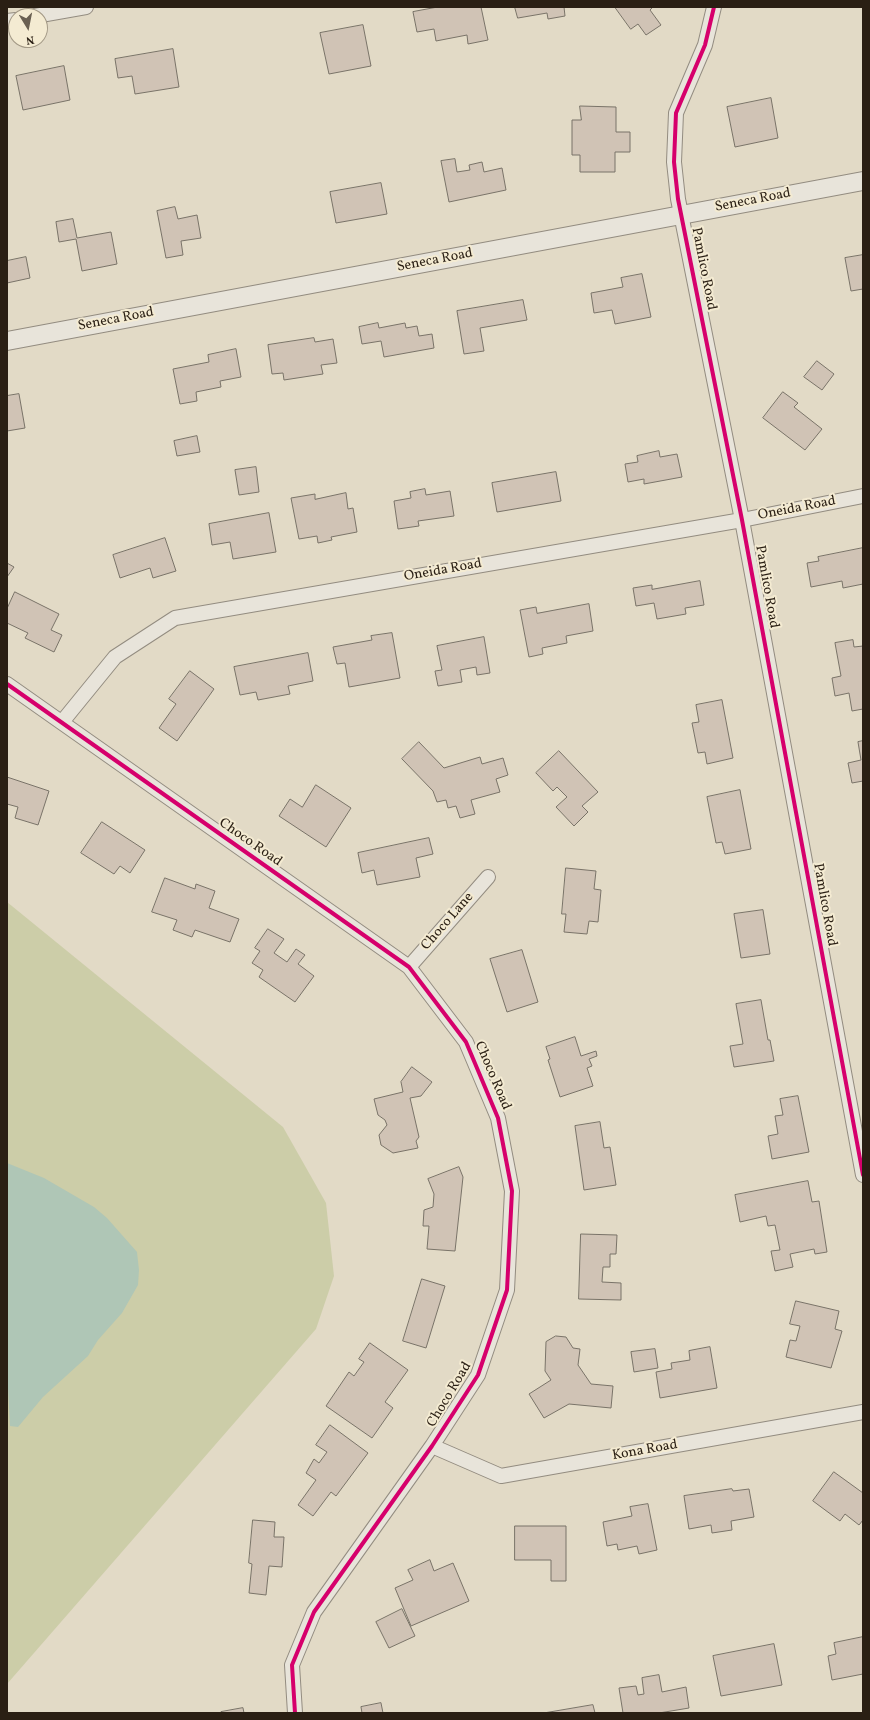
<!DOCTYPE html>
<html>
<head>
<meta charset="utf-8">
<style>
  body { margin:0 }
  #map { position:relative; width:870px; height:1720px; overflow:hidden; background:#e2dac6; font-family:Vollkorn,serif }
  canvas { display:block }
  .frame { position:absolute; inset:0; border:8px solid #2a1f14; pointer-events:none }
  .north { position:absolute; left:8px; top:8px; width:40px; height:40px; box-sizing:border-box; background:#f4ebd2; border:1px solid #a39986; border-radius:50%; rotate:170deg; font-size:11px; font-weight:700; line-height:16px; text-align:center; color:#2a1f14 }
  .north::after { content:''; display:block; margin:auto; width:14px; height:18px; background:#6a6052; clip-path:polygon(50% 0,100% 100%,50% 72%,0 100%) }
</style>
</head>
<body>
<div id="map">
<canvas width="870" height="1720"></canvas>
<div class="frame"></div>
<div class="north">N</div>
</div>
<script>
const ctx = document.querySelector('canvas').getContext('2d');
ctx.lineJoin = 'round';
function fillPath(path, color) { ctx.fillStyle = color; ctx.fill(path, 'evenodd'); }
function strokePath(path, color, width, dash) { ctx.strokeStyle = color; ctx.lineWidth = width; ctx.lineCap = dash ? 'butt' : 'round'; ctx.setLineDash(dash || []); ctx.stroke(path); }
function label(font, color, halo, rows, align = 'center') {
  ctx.font = font + ' Vollkorn,serif'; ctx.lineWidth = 4; ctx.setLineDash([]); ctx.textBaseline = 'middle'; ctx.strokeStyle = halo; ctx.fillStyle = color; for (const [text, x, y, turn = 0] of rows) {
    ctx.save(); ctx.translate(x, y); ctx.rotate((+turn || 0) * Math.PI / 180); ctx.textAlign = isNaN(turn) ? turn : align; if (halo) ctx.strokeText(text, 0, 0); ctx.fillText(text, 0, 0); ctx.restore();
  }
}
const green = new Path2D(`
  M7,902L283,1127L326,1203L334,1276L316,1329L7,1684Z`);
const water = new Path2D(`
  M7,1163L44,1178L94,1207L107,1218L137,1252L139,1270L138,1285L122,1313L98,1340L88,1356L43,1397L18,1427L10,1426L7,1369Z`);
const building = new Path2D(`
  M438,7H481L488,40L468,44L467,35L436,41L434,29L417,32L413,12Z
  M515,7H564L565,16L548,19L547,13L518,18Z
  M615,7H653L650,10L661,25L646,35L638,24L631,29Z
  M363,25L371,66L329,74L320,33Z
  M173,49L179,87L135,94L132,76L118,78L115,59Z
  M64,66L70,100L23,110L16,76Z
  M771,98L778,138L735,147L727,107Z
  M580,106L616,107V132H630V152H615V172H580V155H572V120H581Z
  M455,159L457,172L470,170L469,165L482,162L484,172L502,168L506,190L449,202L441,161Z
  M381,183L387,214L336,223L330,192Z
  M175,207L178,219L197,215L201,238L181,241L183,255L166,258L157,211Z
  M73,219L77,238L111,232L117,264L82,271L76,239L59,242L56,222Z
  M863,255V289L851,291L845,258Z
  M26,257L30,278L7,283V261Z
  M642,274L651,317L615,324L612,310L594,313L591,293L623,287L621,278Z
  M523,300L527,320L480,328L484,351L464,354L457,311Z
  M378,323L379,328L405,323L406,328L417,326L419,336L432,334L434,348L384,357L381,341L362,344L359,327Z
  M314,338L315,342L333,339L337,363L321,365L323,374L284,380L283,373L272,374L268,345Z
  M236,349L241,377L220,381L221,387L196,392L197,401L180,404L173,369L209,362L208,355Z
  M817,361L834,374L822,390L804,377Z
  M783,392L798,403L794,407L822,429L805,450L763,418Z
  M19,394L25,428L7,431V396Z
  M197,436L200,452L177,456L174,441Z
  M659,451L660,457L677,454L682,477L644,484V479L628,482L625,464L638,462L637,456Z
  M256,467L259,492L239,495L235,470Z
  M556,472L561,501L497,512L492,483Z
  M425,489L426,495L450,491L454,516L418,521L419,526L398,529L394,501L411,498L410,492Z
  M346,493L348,509L353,508L357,532L331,537L332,540L318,543L317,536L299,539L291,498L315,494V499Z
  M269,513L276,552L233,559L230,542L212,545L209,524Z
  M165,538L176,571L153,578L150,568L120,578L113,555Z
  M863,548V584L843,588L842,581L811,587L807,563L819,561L818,557Z
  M7,563L14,567L7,577Z
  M700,581L704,605L685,608L686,614L657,619L654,603L636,606L633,588L652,585V589Z
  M15,592L59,614L51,630L62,635L54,652L25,638L28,633L7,623V609Z
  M589,604L593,631L566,636L567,643L542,648L543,654L529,657L520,610L536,607L537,613Z
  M392,633L400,678L349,687L345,663L337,664L333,647L372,640L371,636Z
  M484,637L490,673L477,675L476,667L460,670L462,682L438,686L435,671L442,670L437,646Z
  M853,640L854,647L863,646V709L852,711L849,693L835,696L832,678L841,676L835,643Z
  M308,653L313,681L288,686L290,694L258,700L256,692L240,695L234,667Z
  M190,671L214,689L177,741L159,728L176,704L169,699Z
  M722,700L733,758L707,764L705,752L698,753L692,723L699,722L696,705Z
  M863,741V781L852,783L848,763L861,760L858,742Z
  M419,742L444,768L480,757L482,764L503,758L508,775L496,779L500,792L471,800L475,814L460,818L456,806L448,808L446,800L437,802L433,791L402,759Z
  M559,751L598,792L582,806L588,812L574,826L556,807L567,797L557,787L553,791L536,773Z
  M7,777L49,791L38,825L15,818L18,807L7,804Z
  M316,785L351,808L326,847L279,816L290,799L302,807Z
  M740,790L751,849L725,854L722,842L716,843L707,797Z
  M102,822L145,850L130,873L120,866L114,874L81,853Z
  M429,838L433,854L416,858L420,877L377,885L374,870L362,873L358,853Z
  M566,868L596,871L594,889L601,890L598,922L589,921L587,934L564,932L566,914H562Z
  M165,878L195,889L196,884L215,891L209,908L239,919L230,942L195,930L192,937L173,930L177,920L152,912Z
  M763,910L770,954L741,958L734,914Z
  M268,929L284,939L274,953L287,962L296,949L305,955L298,964L314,976L295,1002L259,977L263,970L252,963L260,951L255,948Z
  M522,950L538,1002L507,1012L490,959Z
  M761,1000L768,1040H770L774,1061L734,1067L730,1046L743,1044L736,1004Z
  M575,1037L581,1056L596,1051L597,1056L589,1059L592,1066L587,1068L593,1086L560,1097L548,1060L550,1059L546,1047Z
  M412,1067L432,1082L421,1096L410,1098L419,1137L416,1141L418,1148L393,1153L381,1145L379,1135L387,1125L385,1120L378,1115L374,1099L403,1092L401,1082Z
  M798,1096L809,1152L772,1159L768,1136L778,1134L775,1116L783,1115L780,1099Z
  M600,1122L604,1148L610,1147L616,1185L584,1190L575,1126Z
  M459,1167L463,1177L455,1251L427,1249L429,1226H423L424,1210L433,1207L434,1194L428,1179Z
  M808,1181L812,1202L819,1201L827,1252L815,1254L814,1249L790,1254L793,1267L775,1271L771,1251L780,1250L775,1225L768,1226L766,1216L740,1222L735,1195Z
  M581,1234L617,1235L616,1254H610V1267H603L602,1282L621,1283V1300L579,1299Z
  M422,1279L445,1286L426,1348L403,1341Z
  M796,1301L839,1311L835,1329L842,1331L831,1368L786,1357L790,1340L796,1341L800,1326L790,1324Z
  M556,1336L566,1337L573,1348L580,1349L578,1365L591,1384L613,1386L611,1408L569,1404L544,1418L529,1394L551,1380L545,1371L546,1342Z
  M370,1343L408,1370L385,1402L393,1408L372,1438L326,1406L349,1372L354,1376L364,1362L359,1359Z
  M710,1347L717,1388L660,1398L656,1372L672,1369L671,1363L690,1360L689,1351Z
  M655,1349L658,1368L634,1372L631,1352Z
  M330,1425L368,1453L336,1496L331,1492L313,1516L298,1505L316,1480L306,1473L314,1459L319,1463L327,1452L316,1445Z
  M834,1472L863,1493V1520L859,1525L845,1514L840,1521L813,1501Z
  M732,1489L733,1491L749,1489L754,1517L731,1521L732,1530L712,1533L711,1525L689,1529L684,1496Z
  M648,1504L657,1550L639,1554L637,1546L618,1550L617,1544L607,1546L603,1522L632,1516L630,1507Z
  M253,1520L275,1522L274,1537H284L282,1567L269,1566L266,1595L249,1593L252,1564L249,1563Z
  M515,1526H566V1581H551V1560H515Z
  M430,1560L434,1571L453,1563L469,1601L411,1626L395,1588L413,1580L408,1570Z
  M402,1609L415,1636L389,1648L376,1622Z
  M863,1637V1674L832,1680L828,1656L836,1654L834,1643Z
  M774,1644L782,1685L721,1696L713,1656Z
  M659,1675L662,1692L686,1687L689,1708L659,1713H623L619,1688L636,1686L638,1695L644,1694L642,1678Z
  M381,1703L383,1713H362L361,1707Z
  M593,1705L595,1713H544Z
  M243,1708L244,1713H221V1712Z`);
const minor = new Path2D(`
  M714,7L705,45L676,113L674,162L678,199L742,520L863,1175
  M35,16L86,7
  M7,21L16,20
  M7,684L409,967L466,1042L498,1118L512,1191L507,1290L478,1375L432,1446L314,1612L292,1665L295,1713
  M62,722L115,657L175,618L742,520L863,496
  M409,967L488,877
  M432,1446L501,1476L863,1412`);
const tertiary = new Path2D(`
  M7,341L863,181`);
const cycleway = new Path2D(`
  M714,7L705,45L676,113L674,162L678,199L742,520L863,1175
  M7,684L409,967L466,1042L498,1118L512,1191L507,1290L478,1375L432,1446L314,1612L292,1665L295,1713`);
const streetNames = [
  ["Seneca Road",753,201,-11],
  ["Seneca Road",435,261,-11],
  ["Pamlico Road",703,269,79],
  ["Seneca Road",116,320,-11],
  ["Oneida Road",797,509,-11],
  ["Oneida Road",443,571,-10],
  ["Pamlico Road",766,587,80],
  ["Choco Road",250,843,35],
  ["Pamlico Road",824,905,80],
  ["Choco Lane",448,922,-49],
  ["Choco Road",492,1076,67],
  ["Choco Road",450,1395,-59],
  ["Kona Road",645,1451,-10]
];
fillPath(green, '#cccda8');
fillPath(water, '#afc6b6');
fillPath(building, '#d0c3b5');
strokePath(building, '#797368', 1);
strokePath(minor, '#938c80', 16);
strokePath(tertiary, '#938c80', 20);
strokePath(minor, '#e8e4da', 14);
strokePath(tertiary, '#e8e4da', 18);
strokePath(cycleway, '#d6006c', 4);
label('14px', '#2a1f14', '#f4ebd2', streetNames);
</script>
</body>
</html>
